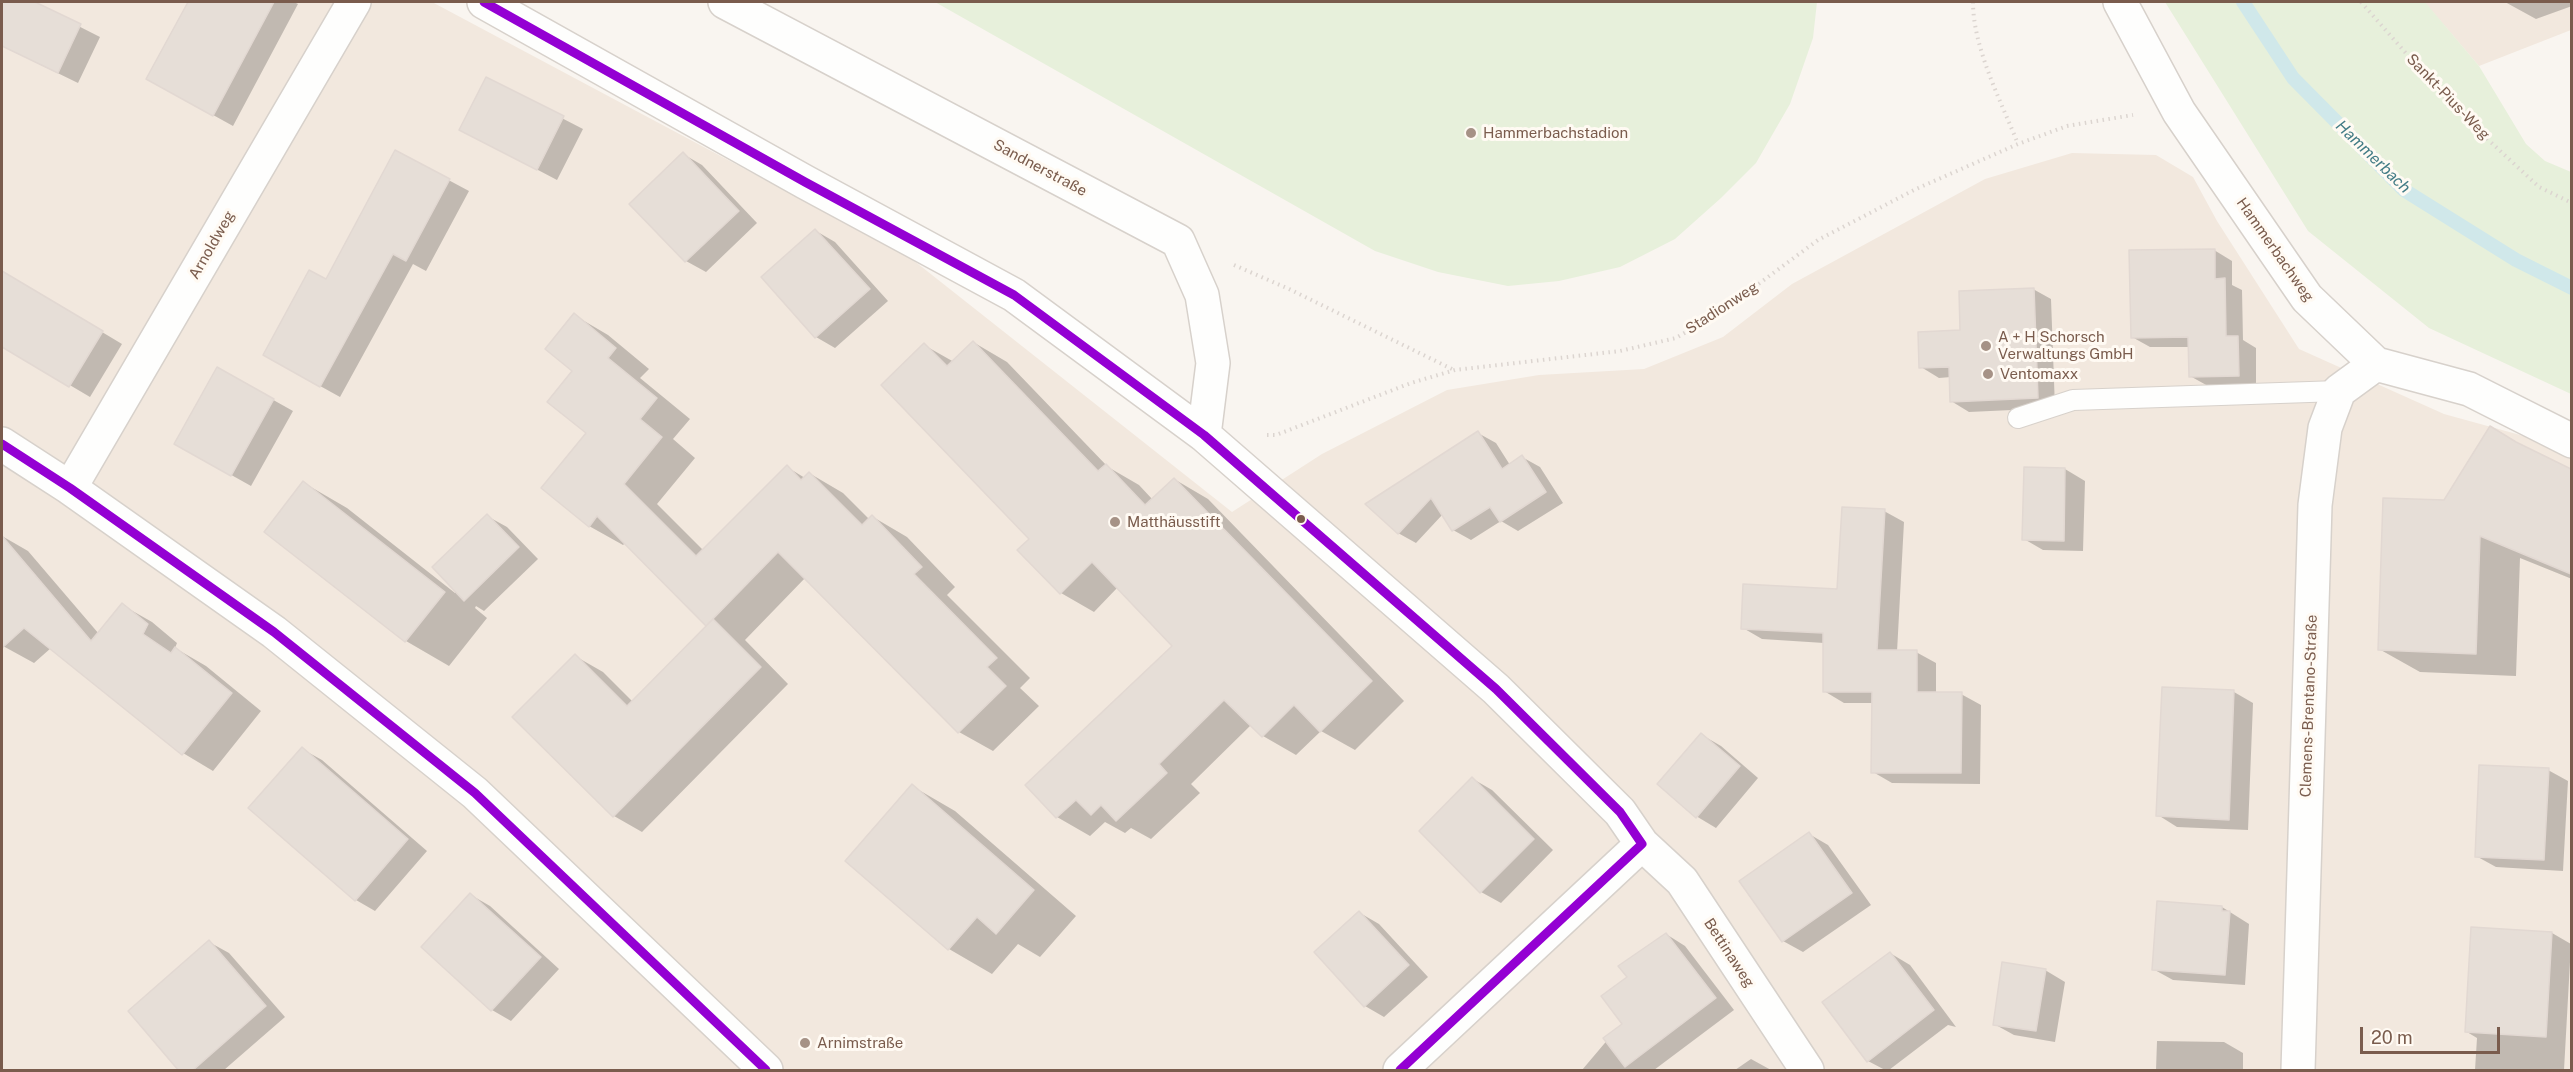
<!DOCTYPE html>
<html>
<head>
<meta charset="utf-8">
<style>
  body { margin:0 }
  #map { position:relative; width:2573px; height:1072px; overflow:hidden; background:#f9f5f0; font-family:"Public Sans",sans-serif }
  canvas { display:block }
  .frame { position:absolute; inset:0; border:3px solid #7a5c4d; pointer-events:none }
  .scale { position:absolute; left:2360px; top:1027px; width:140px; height:27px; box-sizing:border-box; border:3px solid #7a5c4d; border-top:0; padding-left:8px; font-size:18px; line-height:21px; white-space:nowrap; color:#7a5c4d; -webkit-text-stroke:4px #fffaf3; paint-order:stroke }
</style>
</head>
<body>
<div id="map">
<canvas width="2573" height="1072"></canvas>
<div class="frame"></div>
<div class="scale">20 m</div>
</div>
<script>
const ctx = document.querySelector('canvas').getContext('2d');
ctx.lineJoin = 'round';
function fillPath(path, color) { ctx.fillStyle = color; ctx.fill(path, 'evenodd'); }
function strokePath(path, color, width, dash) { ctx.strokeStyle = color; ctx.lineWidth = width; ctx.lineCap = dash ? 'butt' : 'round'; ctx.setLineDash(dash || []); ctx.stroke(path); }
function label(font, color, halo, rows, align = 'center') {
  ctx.font = font + ' "Public Sans",sans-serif'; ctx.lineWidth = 6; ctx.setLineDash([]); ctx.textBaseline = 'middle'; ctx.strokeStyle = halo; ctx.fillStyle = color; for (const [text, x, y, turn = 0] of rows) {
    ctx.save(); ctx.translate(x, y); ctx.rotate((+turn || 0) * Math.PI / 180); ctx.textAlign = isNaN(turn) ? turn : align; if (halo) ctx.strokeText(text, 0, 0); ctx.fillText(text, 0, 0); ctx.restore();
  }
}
const residential = new Path2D(`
  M2,2H432L908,256L1232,512L1322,454L1447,390L1539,375L1644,369L1723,337L1792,284L1985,179L2072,153L2156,155L2193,177L2217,221L2299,349L2444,414L2571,449V1070H2Z
  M2411,2H2571V30L2479,66L2425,3Z`);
const green = new Path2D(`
  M935,2H1817L1813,38L1790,104L1756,163L1721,198L1675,239L1620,267L1559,281L1508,286L1438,272L1375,251Z
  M2165,2H2425L2479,66L2526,144L2545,161L2571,172V394L2429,328L2308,231Z`);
const shadow = new Path2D(`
  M2,2H31L100,37L78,83L2,46Z
  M189,2H294L298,4L233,126L148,79Z
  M2505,2H2572V6L2536,19Z
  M486,79L583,129L557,180L481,140Z
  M396,152L469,191L426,271L413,264L340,397L284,366Z
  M683,154L702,165L757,223L706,272L686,261L631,204Z
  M816,231L835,242L888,301L835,348L816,337Z
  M2214,250L2232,261V285L2242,290L2243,340L2256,348V385L2208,386L2190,376V347H2150L2132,337Z
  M2,272L122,344L90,397L2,345Z
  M2033,289L2051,299L2055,408L1969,412L1951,401V377L1939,378L1921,367Z
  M574,315L608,335L649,369L640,378L690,419L673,439L695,458L657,504L703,550L787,467L805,478L809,473L843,493L870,520L873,517L907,537L955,587L947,595L1030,678L1020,688L1039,706L993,751L959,732L806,577L745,640L788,684L642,832L614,816L575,656L603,672L633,702L709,625L626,542L623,545L589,526L588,433L574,371Z
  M973,342L1007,362L1108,467L1139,485L1153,500L1174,479L1208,499L1404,701L1355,750L1321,731L1296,755L1263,736L1251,725L1191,784L1200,793L1151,839L1131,828L1125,833L1105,822L1090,836L1057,817L1174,646L1118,587L1094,612L1061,593L924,345L954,362Z
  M218,369L293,411L251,486L176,444Z
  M1478,433L1496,443L1510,465L1522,457L1540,467L1563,503L1518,531L1501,521L1471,540L1453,530L1443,514L1416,543L1398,533Z
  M2522,446L2572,470V579L2520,558L2516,676L2420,672L2379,649L2445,502Z
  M2025,468L2065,469L2085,481L2083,551L2043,550L2024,539Z
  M304,483L347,508L455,593L487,516L507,527L538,559L484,611L476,606L475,608L487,618L449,666L406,641L266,532Z
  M1884,511L1904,522L1897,652H1916L1936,663V694H1961L1981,705L1980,784L1892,783L1873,772V703H1844L1824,691V643L1762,639L1743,628L1839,591Z
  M2,536L28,551L99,634L122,605L152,622L177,643L175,648L206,666L261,711L213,771L183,753L51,648L34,663L3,646L2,643Z
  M2234,692L2253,703L2248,830L2177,827L2158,815Z
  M1702,735L1721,746L1758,778L1716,828L1696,816Z
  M302,749L322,760L427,851L375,911L356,900Z
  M2548,770L2568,781L2563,871L2496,867L2476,856Z
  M1473,779L1492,790L1553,850L1501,903L1481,892L1421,831Z
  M912,786L955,811L1076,916L1040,957L1018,944L992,974L949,949Z
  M1809,834L1828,845L1871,905L1803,952L1783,941L1741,881Z
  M471,895L490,906L559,969L511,1021L492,1010Z
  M2222,907L2249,924L2245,985L2173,980L2153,969Z
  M1360,913L1379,924L1428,977L1384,1017L1365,1006Z
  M2552,933L2571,944L2564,1070H2475L2477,1038L2467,1032Z
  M1666,934L1685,946L1734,1010L1654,1070H1582L1615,1031L1624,1024L1629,977Z
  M209,942L229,953L285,1017L224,1070H181Z
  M1890,953L1910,965L1956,1027L1948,1025L1889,1070H1885L1868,1061Z
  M2045,970L2065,982L2055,1042L2014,1035L1994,1024Z
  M2157,1041L2224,1042L2243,1053V1070H2156Z
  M1751,1059L1771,1070H1735Z`);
const stream = new Path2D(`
  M2243,2L2293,78L2404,190L2516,260L2572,288`);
const building = new Path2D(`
  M2,2H35L81,24L58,73L2,46Z
  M188,2H274L213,116L146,79Z
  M486,77L564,116L537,170L459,130Z
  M395,150L450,179L406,261L393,254L320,387L263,355L309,270L326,279Z
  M683,152L739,211L685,262L629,204Z
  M815,229L870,289L815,338L761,277Z
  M2215,249V279L2225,278L2226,336H2238L2239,376L2189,377L2188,337L2131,338L2129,250Z
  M2,271L103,331L69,387L2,347Z
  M2034,288L2038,398L1950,402L1949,367L1919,368L1918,332L1960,330L1959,291Z
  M574,313L616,348L608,358L657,398L640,419L662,437L624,484L696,556L787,465L801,480L809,472L862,525L872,515L922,567L914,574L997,658L987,667L1006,686L958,733L778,552L706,626L597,516L589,527L541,488L586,433L547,402L572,371L545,349Z
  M973,341L1098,471L1106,464L1145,505L1174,478L1372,681L1320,732L1294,705L1262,737L1224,700L1159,764L1167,773L1116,821L1101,805L1091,815L1076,800L1056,818L1025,785L1172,646L1092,562L1060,594L1017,550L1029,539L881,385L924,343L947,366Z
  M217,367L274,399L231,476L174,444Z
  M2490,426L2516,442L2571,469V574L2480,536L2476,654L2378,650L2383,498L2444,500Z
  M1478,431L1502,469L1522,455L1546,492L1500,522L1490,507L1452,531L1431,498L1398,534L1365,504Z
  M2024,467L2065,468L2064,541L2022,540Z
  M303,481L445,592L405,642L264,532Z
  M1842,507L1885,509L1877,650H1917V692H1962L1961,773H1871L1872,692H1823V633L1741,629L1743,584L1837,589Z
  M487,514L519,547L464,601L432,567Z
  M2,536L91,641L122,603L148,624L143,634L171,653L175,647L232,693L182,755L24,628L2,648Z
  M713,619L761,667L613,817L512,717L575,654L627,706Z
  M2162,687L2234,690L2229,820L2156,816Z
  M1701,733L1740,766L1696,818L1657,784Z
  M302,747L408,839L355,901L248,808Z
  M2479,765L2549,768L2544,860L2475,857Z
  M1472,777L1534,839L1480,893L1419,831Z
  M912,784L1034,890L996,934L977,917L948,950L845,861Z
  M1809,832L1852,893L1782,942L1739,881Z
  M470,893L541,957L491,1011L421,947Z
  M2157,901L2222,906V911H2230L2225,975L2152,970Z
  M1359,911L1409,965L1364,1007L1314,952Z
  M2471,927L2552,932L2546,1037L2465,1032Z
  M1666,933L1716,998L1625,1067L1603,1038L1622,1024L1601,996L1627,977L1618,966Z
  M209,940L266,1006L192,1071H179L128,1011Z
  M1890,952L1934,1010L1867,1062L1822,1002Z
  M2002,962L2046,969L2036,1031L1993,1025Z`);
const path = new Path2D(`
  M1973,2C1973,48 2001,101 2018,144
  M2361,2L2454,108L2539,187L2572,203
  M1234,265L1289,289L1454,370
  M1267,435H1276L1411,383L1455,370L1620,351L1676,338L1726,308L1818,240L1916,189L2018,144L2067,126L2133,115`);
const lane = new Path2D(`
  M2018,418L2073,400L2339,391`);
const street = new Path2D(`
  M484,2L805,182L1014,295L1204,435L1496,689L1620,812L1642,844L1682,881L1807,1070
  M725,2L1178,241L1202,295L1213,363L1204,435
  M2120,2L2179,112L2307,298L2376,364L2469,389L2572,441
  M2,444L70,488L274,632L475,793L766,1070
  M70,488L354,2
  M1400,1070L1642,844
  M2298,1070L2315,505L2325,428L2339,391L2376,364`);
const bus1 = new Path2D(`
  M484,2L805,182L1014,295L1204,435L1496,689L1620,812L1642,844L1400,1070
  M2,444L70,488L274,632L475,793L766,1070`);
const markers = [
  [1471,133,6,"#a69286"],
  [1986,346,6,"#a69286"],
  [1988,374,6,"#a69286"],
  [1301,519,5,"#7a5c4d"],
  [1115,522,6,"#a69286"],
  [805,1043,6,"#a69286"]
];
const streetNames = [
  ["Sankt-Pius-Weg",2448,97,46],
  ["Sandnerstraße",1040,168,28],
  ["Arnoldweg",212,245,-60],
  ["Hammerbachweg",2275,250,55],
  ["Stadionweg",1722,308,-33],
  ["Clemens-Brentano-Straße",2309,706,-88],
  ["Bettinaweg",1729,953,57]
];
const poiNames = [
  ["Hammerbachstadion",1483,133],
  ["A + H Schorsch",1998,337],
  ["Verwaltungs GmbH",1998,354],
  ["Ventomaxx",2000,374],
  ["Matthäusstift",1127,522],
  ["Arnimstraße",817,1043]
];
const waterNames = [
  ["Hammerbach",2373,157,44]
];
fillPath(residential, '#f2e8de');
fillPath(green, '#e7f0db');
fillPath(shadow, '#0003');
strokePath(stream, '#d0e8ea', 14);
fillPath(building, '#e6ded7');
strokePath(building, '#e2d8d2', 1.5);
strokePath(lane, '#d7d1cb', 22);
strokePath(street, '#d7d1cb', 36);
strokePath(path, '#dcd5d0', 4, [1.5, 4.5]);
strokePath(lane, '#fefefd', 20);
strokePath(street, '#fefefd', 33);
strokePath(bus1, '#9400d3', 9);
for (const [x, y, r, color] of markers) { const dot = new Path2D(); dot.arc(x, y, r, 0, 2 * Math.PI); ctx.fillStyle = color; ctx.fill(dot); strokePath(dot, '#fffaf3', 2); }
label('15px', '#7a5c4d', '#fffaf3', streetNames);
label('15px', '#7a5c4d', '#fffaf3', poiNames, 'left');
label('italic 16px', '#437c86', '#fffaf3', waterNames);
</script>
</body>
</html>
